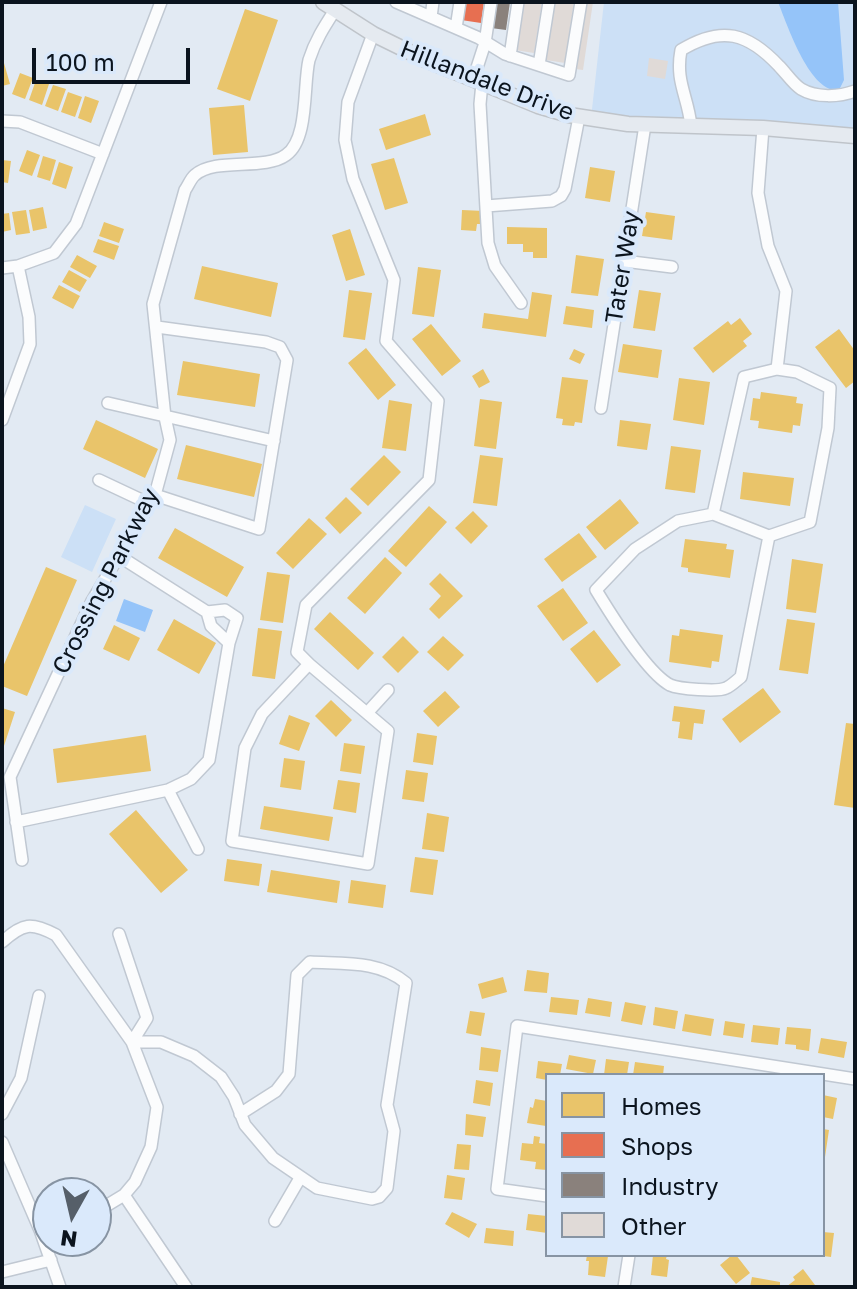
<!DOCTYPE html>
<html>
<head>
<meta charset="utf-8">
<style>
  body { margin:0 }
  #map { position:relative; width:857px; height:1289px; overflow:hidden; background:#e2eaf3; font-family:"Golos Text",sans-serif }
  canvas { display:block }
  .frame { position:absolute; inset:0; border:4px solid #0b141e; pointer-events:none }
  .legend { position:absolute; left:545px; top:1073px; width:280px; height:184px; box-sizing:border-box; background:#dae9fb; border:2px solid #8794a3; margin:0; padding:10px 14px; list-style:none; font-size:24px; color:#0b141e }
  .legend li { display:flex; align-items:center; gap:16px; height:40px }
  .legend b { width:40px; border:2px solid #8794a3 }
  .north { position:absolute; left:32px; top:1177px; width:80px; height:80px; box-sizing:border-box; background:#dae9fb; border:2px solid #8794a3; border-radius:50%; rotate:188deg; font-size:22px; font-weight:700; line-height:32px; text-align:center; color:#0b141e }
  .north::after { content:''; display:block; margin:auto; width:28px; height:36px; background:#565f69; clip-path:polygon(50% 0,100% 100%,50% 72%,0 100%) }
  .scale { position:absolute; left:32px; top:48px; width:158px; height:36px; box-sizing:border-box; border:4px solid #0b141e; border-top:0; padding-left:10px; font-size:24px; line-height:28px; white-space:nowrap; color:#0b141e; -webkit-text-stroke:6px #dae9fb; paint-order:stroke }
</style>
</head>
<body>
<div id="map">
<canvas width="857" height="1289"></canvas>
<div class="frame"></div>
<ul class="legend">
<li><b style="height:22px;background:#e9c46a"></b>Homes</li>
<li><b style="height:22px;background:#e76f51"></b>Shops</li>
<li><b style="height:22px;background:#8a817c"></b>Industry</li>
<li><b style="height:22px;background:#e0dad7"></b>Other</li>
</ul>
<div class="north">N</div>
<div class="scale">100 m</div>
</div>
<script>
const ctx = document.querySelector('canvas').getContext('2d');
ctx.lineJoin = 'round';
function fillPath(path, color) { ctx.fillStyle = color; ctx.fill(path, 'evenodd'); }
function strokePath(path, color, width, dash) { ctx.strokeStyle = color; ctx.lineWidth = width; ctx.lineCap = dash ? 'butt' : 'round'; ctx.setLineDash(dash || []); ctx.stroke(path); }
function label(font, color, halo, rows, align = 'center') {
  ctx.font = font + ' "Golos Text",sans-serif'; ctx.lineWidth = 8; ctx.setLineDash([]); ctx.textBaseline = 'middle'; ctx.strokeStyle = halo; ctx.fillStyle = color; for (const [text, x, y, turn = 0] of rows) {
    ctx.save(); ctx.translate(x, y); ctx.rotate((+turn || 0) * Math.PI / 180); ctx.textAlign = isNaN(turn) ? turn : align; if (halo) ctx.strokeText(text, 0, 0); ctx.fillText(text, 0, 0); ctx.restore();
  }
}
const green = new Path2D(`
  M604,2H855V132L591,118Z
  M85,505L116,519L92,572L61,557Z`);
const water = new Path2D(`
  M778,2H838L844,80L839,90C810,94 787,24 778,2Z
  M124,599L153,610L145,632L116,621Z`);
const homes = new Path2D(`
  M245,9L278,20L250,101L217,89Z
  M2,56L10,84L2,86Z
  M20,73L33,78L25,99L12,94Z
  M36,80L49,84L42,105L29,100Z
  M53,85L66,89L58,111L45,106Z
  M68,92L82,97L75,117L61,112Z
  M85,96L99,101L91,123L78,118Z
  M244,105L248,152L213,155L209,108Z
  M425,114L431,135L386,150L379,129Z
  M27,150L40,155L32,176L19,171Z
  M43,156L56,160L50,181L37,177Z
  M394,158L408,203L385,210L371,164Z
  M2,160L11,161L8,183L2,182Z
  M59,162L73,167L66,189L52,184Z
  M590,167L615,171L610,202L585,198Z
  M43,207L47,228L33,231L29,210Z
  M26,210L30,233L16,235L12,212Z
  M462,210L484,211V224H477L476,231L461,230Z
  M646,212L675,216L672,240L642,236Z
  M9,213L11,230L2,232V214Z
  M104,222L124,229L119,243L99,236Z
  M507,227L547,228V258H533V252H523V244H507Z
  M350,229L365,275L346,281L332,235Z
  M98,239L119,246L114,260L93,252Z
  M77,255L97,266L90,278L70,267Z
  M576,255L604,259L598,296L571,293Z
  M202,266L278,283L271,317L194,299Z
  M418,267L441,270L434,317L412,314Z
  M69,270L87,280L80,292L62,282Z
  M59,285L80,296L73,309L52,298Z
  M349,290L372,293L365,340L343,337Z
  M639,290L661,293L655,331L633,328Z
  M532,292L552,295L546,337L482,328L484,313L528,319Z
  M566,306L594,310L592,328L563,324Z
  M740,318L752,334L743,341L747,346L713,373L693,348L728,321L731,325Z
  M431,324L461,361L442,376L412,339Z
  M839,329L855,351V381L846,388L815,347Z
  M623,344L662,350L658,378L618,372Z
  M366,348L396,385L378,400L348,363Z
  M574,349L585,354L580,364L569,359Z
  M183,361L260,374L255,407L177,395Z
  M483,369L490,382L479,388L472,376Z
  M562,377L588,380L582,423L575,422L574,426L562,425L563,419L556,418Z
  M679,378L710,382L704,425L673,420Z
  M761,392L797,397L796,403L803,404L800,426L793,425L792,433L758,428L759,421L750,420L753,398L760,399Z
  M480,399L502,402L496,449L474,446Z
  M389,400L412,404L406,451L382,448Z
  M96,420L158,449L145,478L83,449Z
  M620,420L651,424L647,450L617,446Z
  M186,445L262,464L254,497L177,479Z
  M671,446L701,450L695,493L665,489Z
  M384,455L401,472L368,506L350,489Z
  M480,455L503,458L497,506L473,503Z
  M743,472L794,478L790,506L740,499Z
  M346,497L362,513L340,534L325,518Z
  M620,499L639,523L605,550L586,527Z
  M429,506L447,522L406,567L388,551Z
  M473,511L488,526L471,544L455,528Z
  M309,518L327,534L293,569L276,553Z
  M175,528L244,567L227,597L158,558Z
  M579,533L597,557L562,582L544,559Z
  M685,539L727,544L726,549L734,550L730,578L688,572V568L681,567Z
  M385,557L402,573L365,614L347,598Z
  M792,559L823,564L816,613L786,609Z
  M46,567L77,580L27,696L2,686V669Z
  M267,572L290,575L283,623L260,620Z
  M440,573L463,596L439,619L429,609L441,596L429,584Z
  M563,588L588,623L563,641L537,606Z
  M330,612L374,653L358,670L314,629Z
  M174,619L216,643L199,674L157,650Z
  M787,619L815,623L808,674L779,670Z
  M114,625L140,638L129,661L103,649Z
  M258,628L282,631L275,679L252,676Z
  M680,629L723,635L719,662L712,661L711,668L669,662L672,635L679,636Z
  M594,630L621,665L597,683L570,649Z
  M403,636L419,652L398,673L382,657Z
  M443,636L464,655L448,671L427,652Z
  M763,688L781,712L740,743L722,719Z
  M445,691L460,707L438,727L423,711Z
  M331,700L352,720L336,737L315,716Z
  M674,706L705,710L703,724L694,723L692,740L678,738L680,722L672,721Z
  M2,708L15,712L3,749H2Z
  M289,715L310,723L299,751L279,744Z
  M846,723L855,724V808L834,805Z
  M417,733L437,736L433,765L413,762Z
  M146,735L151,771L57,783L53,749Z
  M344,743L365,746L361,774L340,771Z
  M284,758L305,761L301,790L280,787Z
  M406,770L428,773L424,802L402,799Z
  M338,780L360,783L356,813L333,809Z
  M264,806L333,817L329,841L260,829Z
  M136,810L188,870L161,893L109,834Z
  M427,813L449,817L444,852L422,849Z
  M415,857L438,860L433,895L410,892Z
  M227,859L262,864L259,886L224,881Z
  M271,870L340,881L337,903L267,892Z
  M351,880L386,885L383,908L348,903Z
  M527,970L549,973L547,993L524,991Z
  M503,977L507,992L482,999L478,984Z
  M551,997L579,1000L577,1015L549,1012Z
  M588,998L612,1002L610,1017L585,1013Z
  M625,1002L646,1006L642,1025L621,1021Z
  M655,1007L678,1011L675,1029L653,1025Z
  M470,1011L485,1013L481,1036L466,1033Z
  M685,1014L714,1019L711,1036L682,1031Z
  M725,1021L745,1024L743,1038L723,1035Z
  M753,1025L780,1028L778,1045L751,1042Z
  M787,1027L811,1029L809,1051L796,1049V1045L785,1044Z
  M821,1038L847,1042L844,1058L818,1053Z
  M481,1047L501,1050L498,1072L479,1070Z
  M569,1055L596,1060L593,1074L566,1069Z
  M606,1059L629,1062L627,1075H604Z
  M538,1061L562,1064L560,1075H547V1080L536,1078Z
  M635,1062L664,1066L663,1075H633Z
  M476,1080L493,1083L490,1106L473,1103Z
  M823,1095L837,1098L833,1119L823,1117Z
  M535,1099L547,1101L546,1126L527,1123L530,1107L533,1108Z
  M466,1114L486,1117L483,1137L465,1135Z
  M823,1129L829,1130L825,1157L823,1156Z
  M534,1136L540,1137L539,1143L547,1144V1170L535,1169L536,1162L520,1160L522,1143L533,1144Z
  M457,1144L471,1145L469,1170L454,1169Z
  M447,1175L465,1178L462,1200L444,1198Z
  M452,1212L477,1224L469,1238L445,1224Z
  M528,1214L547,1216V1233L526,1230Z
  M486,1228L514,1231L513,1246L484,1243Z
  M823,1232L834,1233L831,1257L823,1256Z
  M587,1255L608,1256L605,1277L588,1275L589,1261H586Z
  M653,1255H667L666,1259L669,1260L667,1277L651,1275Z
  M732,1255H736L750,1273L736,1284L720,1265Z
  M803,1269L815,1285L786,1287L795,1280L793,1277Z
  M752,1277L780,1282V1287H750Z`);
const shops = new Path2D(`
  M464,2H484L481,23L461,20Z`);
const industry = new Path2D(`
  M495,2H510L506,30L491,28Z`);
const building = new Path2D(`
  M522,2H542L534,53L515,50Z
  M554,2H574L565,63L546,60Z
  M585,2H593L583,70L575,69Z
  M649,58L668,61L665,79L647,76Z`);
const minor = new Path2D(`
  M396,2L479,38L505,54L569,75L581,2
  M431,17L433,2
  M456,28L460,2
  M510,56L518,2
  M539,65L549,2
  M473,80L485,43L491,2
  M482,83L480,104L488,243L495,266L521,303
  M2,121L20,122L103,154
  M691,126C688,96 675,82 681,50C722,25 748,33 779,66C786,73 793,84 801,89C816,98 839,97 855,91
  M763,128L758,193L768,246L786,291L777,369
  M486,206L552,201L561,196L565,189L579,117
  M624,261L672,267
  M2,268L18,266
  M777,369L797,372L830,388L828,428L810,522L769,536L713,514L744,377Z
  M108,403L274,441
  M601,408L645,125
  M2,420L30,344L29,317L18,266L54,253L76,224L161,2
  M99,480L150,504
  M155,495L259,529L287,360L280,347L266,342L157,327
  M713,514L678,521L635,549L596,590C610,613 647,673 670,685C679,689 718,692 726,688C731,686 737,680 741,677L769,536
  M119,556L207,612L211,626L229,643
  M309,664L388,731L368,864L232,841L245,748L262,714L309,664L297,652L306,605L429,480L438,401L386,341L394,280L353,179L345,140L348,102L373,34
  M367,713L388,690
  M168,790L191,779L209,760L229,643L237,618L225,610L207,612
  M16,822L168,790L198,849
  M22,860L10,777L92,601L155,495L170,440L165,417L153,304L185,190C188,186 191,178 195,175C215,157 264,171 286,155C309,139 303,85 309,60C315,41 324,27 335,10
  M119,934L147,1018L132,1042
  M2,942C23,923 31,922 56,935L132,1042L157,1107L151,1147L135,1182L124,1195L96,1212
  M132,1042H161L194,1056L221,1077L234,1097L245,1125L273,1158L317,1188L372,1199L379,1197L387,1188L394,1131L387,1105L406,983C379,960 343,964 310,962L297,975L289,1074L276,1091L240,1114
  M2,1114L21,1078L39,996
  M2,1142L40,1230L60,1287
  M124,1195L186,1287
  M547,1196L497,1189L517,1026L855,1079
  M275,1221L300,1178
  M2,1272L51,1260
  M624,1287L629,1255`);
const major = new Path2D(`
  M323,2L373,34L428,61L538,106L569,115L628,124L763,128L855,136`);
const streetNames = [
  ["Hillandale Drive",487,81,21],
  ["Tater Way",623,267,-81],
  ["Crossing Parkway",106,581,-63]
];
fillPath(green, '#cce0f6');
fillPath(water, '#95c4f9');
fillPath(homes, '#e9c46a');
fillPath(shops, '#e76f51');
fillPath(industry, '#8a817c');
fillPath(building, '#e0dad7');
strokePath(minor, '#c0c8d2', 14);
strokePath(major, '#bfc4ca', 17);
strokePath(minor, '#fbfcfd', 11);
strokePath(major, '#e5eaf0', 14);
label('24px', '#0b141e', '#dae9fb', streetNames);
</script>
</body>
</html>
